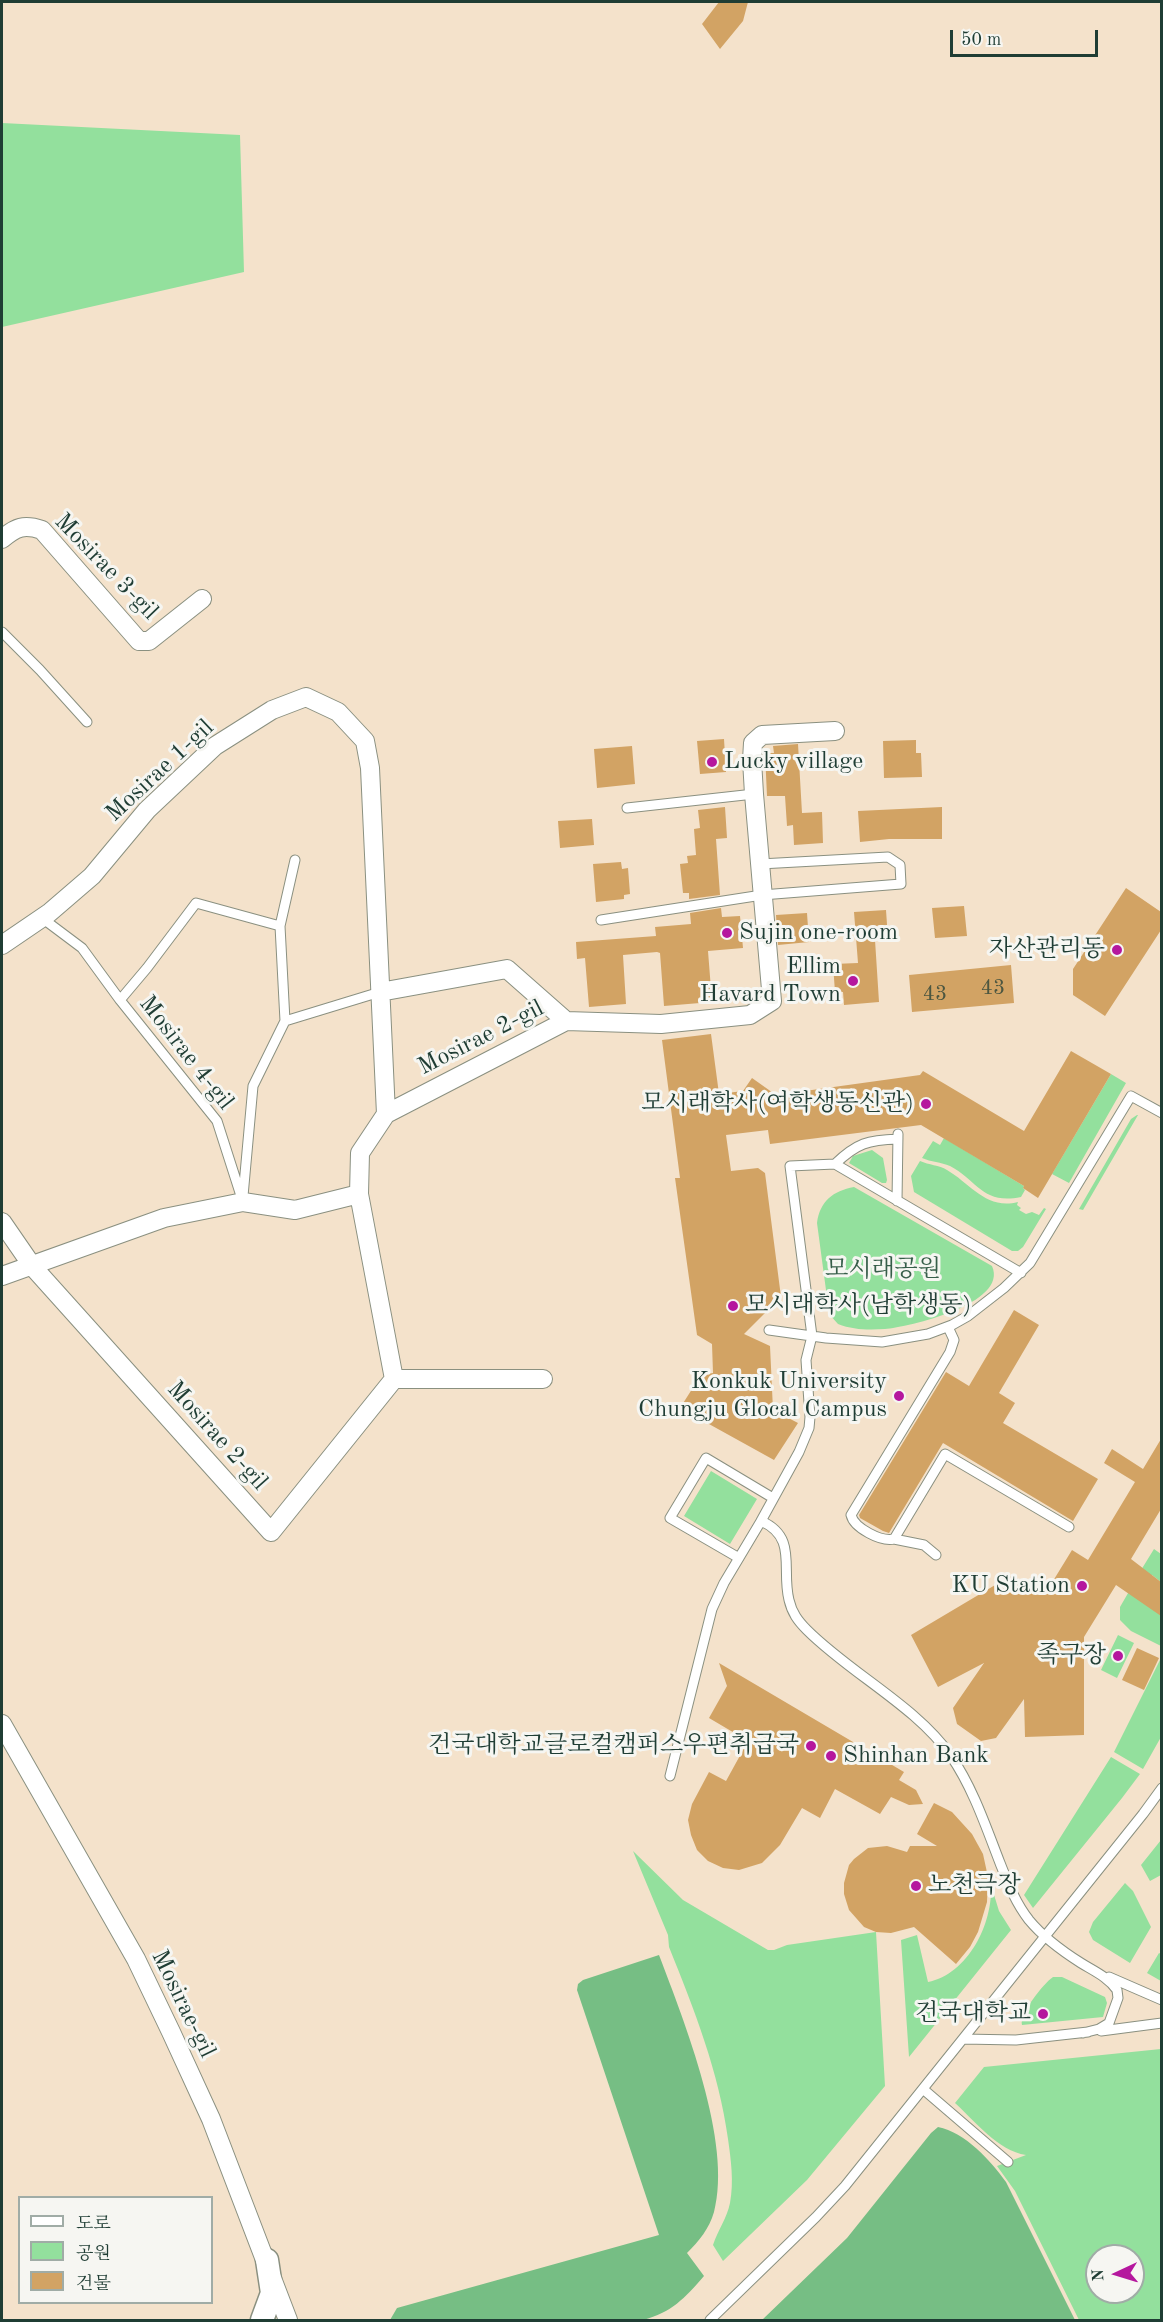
<!DOCTYPE html>
<html>
<head>
<meta charset="utf-8">
<style>
  body { margin:0 }
  #map { position:relative; width:1163px; height:2322px; overflow:hidden; background:#f4e2cb; font-family:"Old Standard TT","Noto Serif KR",serif }
  canvas { display:block }
  .frame { position:absolute; inset:0; border:3px solid #1f3d34; pointer-events:none }
  .legend { position:absolute; left:18px; top:2196px; width:195px; height:108px; box-sizing:border-box; background:#f6f6f2; border:2px solid #a0aca6; margin:0; padding:8px 10px; list-style:none; font-size:18px; color:#1f3d34 }
  .legend li { display:flex; align-items:center; gap:12px; height:30px }
  .legend b { width:30px; border:2px solid #a0aca6 }
  .north { position:absolute; left:1085px; top:2244px; width:60px; height:60px; box-sizing:border-box; background:#f6f6f2; border:2px solid #a0aca6; border-radius:50%; rotate:266deg; font-size:16px; font-weight:700; line-height:24px; text-align:center; color:#1f3d34 }
  .north::after { content:''; display:block; margin:auto; width:21px; height:27px; background:#b5179e; clip-path:polygon(50% 0,100% 100%,50% 72%,0 100%) }
  .scale { position:absolute; left:950px; top:30px; width:148px; height:27px; box-sizing:border-box; border:3px solid #1f3d34; border-top:0; padding-left:8px; font-size:18px; line-height:21px; white-space:nowrap; color:#1f3d34; -webkit-text-stroke:4px #f6f6f2; paint-order:stroke }
</style>
</head>
<body>
<div id="map">
<canvas width="1163" height="2322"></canvas>
<div class="frame"></div>
<ul class="legend">
<li><b style="height:8px;background:#fff"></b>도로</li>
<li><b style="height:16px;background:#93e09d"></b>공원</li>
<li><b style="height:16px;background:#d2a364"></b>건물</li>
</ul>
<div class="north">N</div>
<div class="scale">50 m</div>
</div>
<script>
const ctx = document.querySelector('canvas').getContext('2d');
ctx.lineJoin = 'round';
function fillPath(path, color) { ctx.fillStyle = color; ctx.fill(path, 'evenodd'); }
function strokePath(path, color, width, dash) { ctx.strokeStyle = color; ctx.lineWidth = width; ctx.lineCap = dash ? 'butt' : 'round'; ctx.setLineDash(dash || []); ctx.stroke(path); }
function label(font, color, halo, rows, align = 'center') {
  ctx.font = font + ' "Old Standard TT","Noto Serif KR",serif'; ctx.lineWidth = 6; ctx.setLineDash([]); ctx.textBaseline = 'middle'; ctx.strokeStyle = halo; ctx.fillStyle = color; for (const [text, x, y, turn = 0] of rows) {
    ctx.save(); ctx.translate(x, y); ctx.rotate((+turn || 0) * Math.PI / 180); ctx.textAlign = isNaN(turn) ? turn : align; if (halo) ctx.strokeText(text, 0, 0); ctx.fillText(text, 0, 0); ctx.restore();
  }
}
const green = new Path2D(`
  M2,123L240,135L244,272L2,327Z
  M1111,1074L1126,1083L1069,1183L1052,1174Z
  M1137,1115H1138L1083,1210L1079,1209L1131,1119Z
  M944,1138L1024,1186L1023,1188L1025,1190L1021,1197C983,1205 978,1181 950,1166C941,1162 931,1162 922,1158L933,1141L940,1145Z
  M872,1150L883,1158L887,1180L886,1183H882L849,1163L853,1156Z
  M920,1161C929,1165 939,1165 947,1170C971,1184 986,1210 1018,1202L1017,1205L1021,1208L1019,1210L1026,1214L1032,1212L1039,1215L1044,1208L1046,1209L1023,1247L1018,1251H1012L914,1192L911,1176Z
  M854,1187L992,1266C1009,1304 908,1327 885,1329C869,1330 853,1330 838,1324L829,1314L828,1305L817,1223C820,1201 833,1191 854,1187Z
  M711,1471L757,1499L730,1544L684,1516Z
  M1154,1549L1161,1554V1582L1152,1575L1144,1585L1138,1575Z
  M1131,1588L1156,1611L1161,1604V1646L1131,1631L1120,1620V1607Z
  M1118,1635L1134,1643L1117,1678L1101,1670Z
  M1161,1658V1737L1143,1769L1114,1752Z
  M1111,1757L1140,1774L1122,1798L1033,1908L1024,1895Z
  M1161,1840V1875L1150,1881L1141,1865Z
  M633,1851L683,1900L768,1950H774L787,1945L876,1932L885,2086L807,2180L723,2261L713,2245C718,2230 727,2218 730,2203C734,2182 731,2160 728,2139C719,2072 694,2009 669,1947L668,1935Z
  M1125,1883L1133,1891L1151,1927L1130,1963L1093,1940L1089,1932L1093,1922Z
  M991,1885L999,1911L1011,1930L909,2057L901,1940L917,1935L928,1982C968,1974 993,1924 991,1885Z
  M1159,1953L1161,1954V1981L1147,1973Z
  M1053,1977H1062L1105,1997L1107,2003L1103,2017L1022,2025C1019,2014 1044,1983 1053,1977Z
  M1161,2049V2320H1079L1015,2191L997,2166L1026,2155C998,2151 975,2121 955,2103L984,2067ZM1097,2256H1133V2292H1097Z`);
const forest = new Path2D(`
  M659,1955C684,2021 733,2143 714,2212C709,2229 699,2241 687,2253L704,2276C684,2299 672,2312 643,2320H390L397,2308L659,2235L577,1990L578,1984L583,1980Z
  M938,2127C965,2132 991,2161 1006,2182L1075,2320H762L847,2238L931,2133Z`);
const building = new Path2D(`
  M719,2H748L743,21L720,49L702,24Z
  M724,739L726,772L700,774L697,741Z
  M916,740V753H921L922,777L884,778L883,741Z
  M798,744L802,813L822,812L823,843L794,845L793,825L787,826L785,796H767L765,753H774L773,746Z
  M632,746L635,784L597,788L594,749Z
  M725,807L727,838L716,839L720,895L689,899V893H683L680,864L688,863L687,856L696,855L694,829L700,828L698,810Z
  M942,807V839H889L860,842L858,811Z
  M592,819L594,845L560,848L558,821Z
  M621,862L622,869L628,868L630,894L624,895V899L596,902L593,864Z
  M1126,888L1161,912V930L1105,1016L1073,995V969Z
  M964,906L967,936L935,938L932,908Z
  M721,908L722,917L740,916L743,948L708,951L712,1002L664,1006L660,953L657,952L623,955L626,1004L589,1007L585,958L577,959L576,942L656,936L655,927L691,924L690,913Z
  M886,910L888,939L875,940L879,1002L844,1005L843,992H835L833,964L858,963L854,912Z
  M807,913L809,942L778,945L776,915Z
  M1011,965L1014,1003L912,1012L909,975Z
  M711,1034L719,1094L743,1091L752,1078L776,1095L920,1075L923,1071L1024,1131L1071,1051L1111,1074L1038,1198L1023,1188L1024,1186L921,1125L770,1144L768,1130L726,1135L731,1171L758,1168L765,1173L781,1297L744,1334L770,1346L773,1410L798,1423L774,1460L680,1408L701,1375L713,1373L712,1344L697,1335L675,1178H680L662,1040Z
  M1014,1310L1039,1325L999,1393L1015,1403L1003,1423L1098,1479L1073,1521L943,1443L889,1533L883,1531L860,1518L859,1515L946,1372L969,1386Z
  M1161,1439V1509L1131,1559L1161,1582V1616L1116,1585L1084,1637V1735L1025,1737L1024,1699L996,1738L981,1741L957,1724L953,1708L984,1663L938,1687L911,1635L1012,1575L1045,1594L1072,1550L1088,1560L1135,1482L1104,1463L1112,1449L1143,1469Z
  M1137,1648L1159,1658L1144,1690L1122,1680Z
  M719,1663L904,1772L899,1780L916,1790L923,1804L909,1805L891,1797L880,1814L835,1789L820,1818L802,1808L780,1845L762,1863L739,1870L723,1868L708,1861L697,1850L691,1835L688,1820L692,1804L709,1772L726,1781L748,1741L709,1718L727,1686Z
  M934,1803L952,1812L972,1834L983,1854L988,1877L987,1902L978,1932L970,1947L956,1964L914,1927L891,1933L876,1932L864,1927L849,1910L844,1894V1883L849,1865L854,1859L868,1848L887,1846L907,1852L910,1846H937L917,1834Z`);
const service = new Path2D(`
  M2,632L40,670L87,722
  M627,808L754,794
  M42,918L82,948L120,1000L217,1121L243,1202
  M601,920L762,895L901,884L900,865L888,857L760,864
  M120,1000L147,968L196,903L280,926L295,860
  M285,1021L380,992
  M835,1164C857,1143 868,1140 898,1139
  M243,1196L253,1086L285,1021L280,926
  M897,1201L898,1134
  M1021,1273L835,1164L790,1166L812,1336L806,1360L810,1417L809,1428L799,1452L761,1521C798,1537 781,1569 789,1600C792,1613 798,1621 807,1630C851,1674 916,1706 951,1756C973,1788 986,1827 1000,1863C1008,1883 1015,1902 1029,1920C1043,1937 1062,1951 1081,1963C1094,1971 1108,1977 1117,1990L1118,1998L1109,2023L1099,2029L1083,2033
  M769,1330L826,1338L882,1342L928,1334L952,1325L968,1316L1004,1288L1030,1263L1131,1096L1162,1113
  M894,1539C881,1542 854,1528 851,1515L950,1352L954,1340L948,1327
  M936,1555L924,1545L894,1539L945,1454L1069,1527
  M739,1558L670,1518L706,1458L773,1498
  M670,1776L712,1609L724,1583L761,1521
  M1109,1977L1162,2000
  M1101,2031L1162,2023
  M963,2039L1016,2040L1088,2032
  M923,2089L1008,2162
  M710,2320L816,2217L845,2186L1143,1814L1162,1788`);
const minor = new Path2D(`
  M2,539C16,527 24,524 42,530L139,641H149L202,599
  M2,945L49,913L92,876L147,810L215,746L272,710L306,697L338,712L365,741L370,768L386,1114L360,1153L359,1194L295,1210L243,1202L164,1218L2,1276
  M380,992L507,969L566,1021L661,1024L750,1015L772,1001L754,794L752,760L753,743L762,735L835,731
  M386,1114L566,1021
  M2,1222L33,1267L271,1532L394,1379L359,1194
  M394,1379H543
  M2,1724L136,1959L171,2032L211,2119L288,2320`);
const tertiary = new Path2D(`
  M262,2320L272,2293L267,2260`);
const markers = [
  [712,762,6,"#b5179e"],
  [727,933,6,"#b5179e"],
  [1117,950,6,"#b5179e"],
  [853,981,6,"#b5179e"],
  [926,1104,6,"#b5179e"],
  [733,1306,6,"#b5179e"],
  [899,1396,6,"#b5179e"],
  [1082,1586,6,"#b5179e"],
  [1118,1656,6,"#b5179e"],
  [811,1746,6,"#b5179e"],
  [831,1756,6,"#b5179e"],
  [916,1886,6,"#b5179e"],
  [1043,2014,6,"#b5179e"]
];
const numberNames = [
  ["43",993,988],
  ["43",935,994]
];
const streetNames = [
  ["Mosirae 3-gil",106,567,46],
  ["Mosirae 1-gil",160,771,-43],
  ["Mosirae 2-gil",481,1038,-27],
  ["Mosirae 4-gil",186,1053,52],
  ["Mosirae 2-gil",217,1436,48],
  ["Mosirae-gil",183,2004,64]
];
const poiNames = [
  ["Lucky village",724,762,"left"],
  ["Sujin one-room",739,933,"left"],
  ["자산관리동",1105,950],
  ["Ellim",841,967],
  ["Havard Town",841,995],
  ["모시래학사(여학생동신관)",914,1104],
  ["모시래학사(남학생동)",745,1306,"left"],
  ["Konkuk University",887,1382],
  ["Chungju Glocal Campus",887,1410],
  ["KU Station",1070,1586],
  ["족구장",1106,1656],
  ["건국대학교글로컬캠퍼스우편취급국",799,1746],
  ["Shinhan Bank",843,1756,"left"],
  ["노천극장",928,1886,"left"],
  ["건국대학교",1031,2014]
];
const parkNames = [
  ["모시래공원",883,1270]
];
fillPath(green, '#93e09d');
fillPath(forest, '#76be84');
fillPath(building, '#d2a364');
strokePath(service, '#8a9080', 11);
strokePath(minor, '#8a9080', 20);
strokePath(tertiary, '#8a9080', 25);
strokePath(service, '#fff', 9);
strokePath(minor, '#fff', 18);
strokePath(tertiary, '#fff', 22);
for (const [x, y, r, color] of markers) { const dot = new Path2D(); dot.arc(x, y, r, 0, 2 * Math.PI); ctx.fillStyle = color; ctx.fill(dot); strokePath(dot, '#f6f6f2', 2); }
label('21px', '#4c5640', null, numberNames);
label('24px', '#1f3d34', '#f6f6f2', streetNames);
label('24px', '#1f3d34', '#f6f6f2', poiNames, 'right');
label('24px', '#365e49', '#f6f6f2', parkNames);
</script>
</body>
</html>
